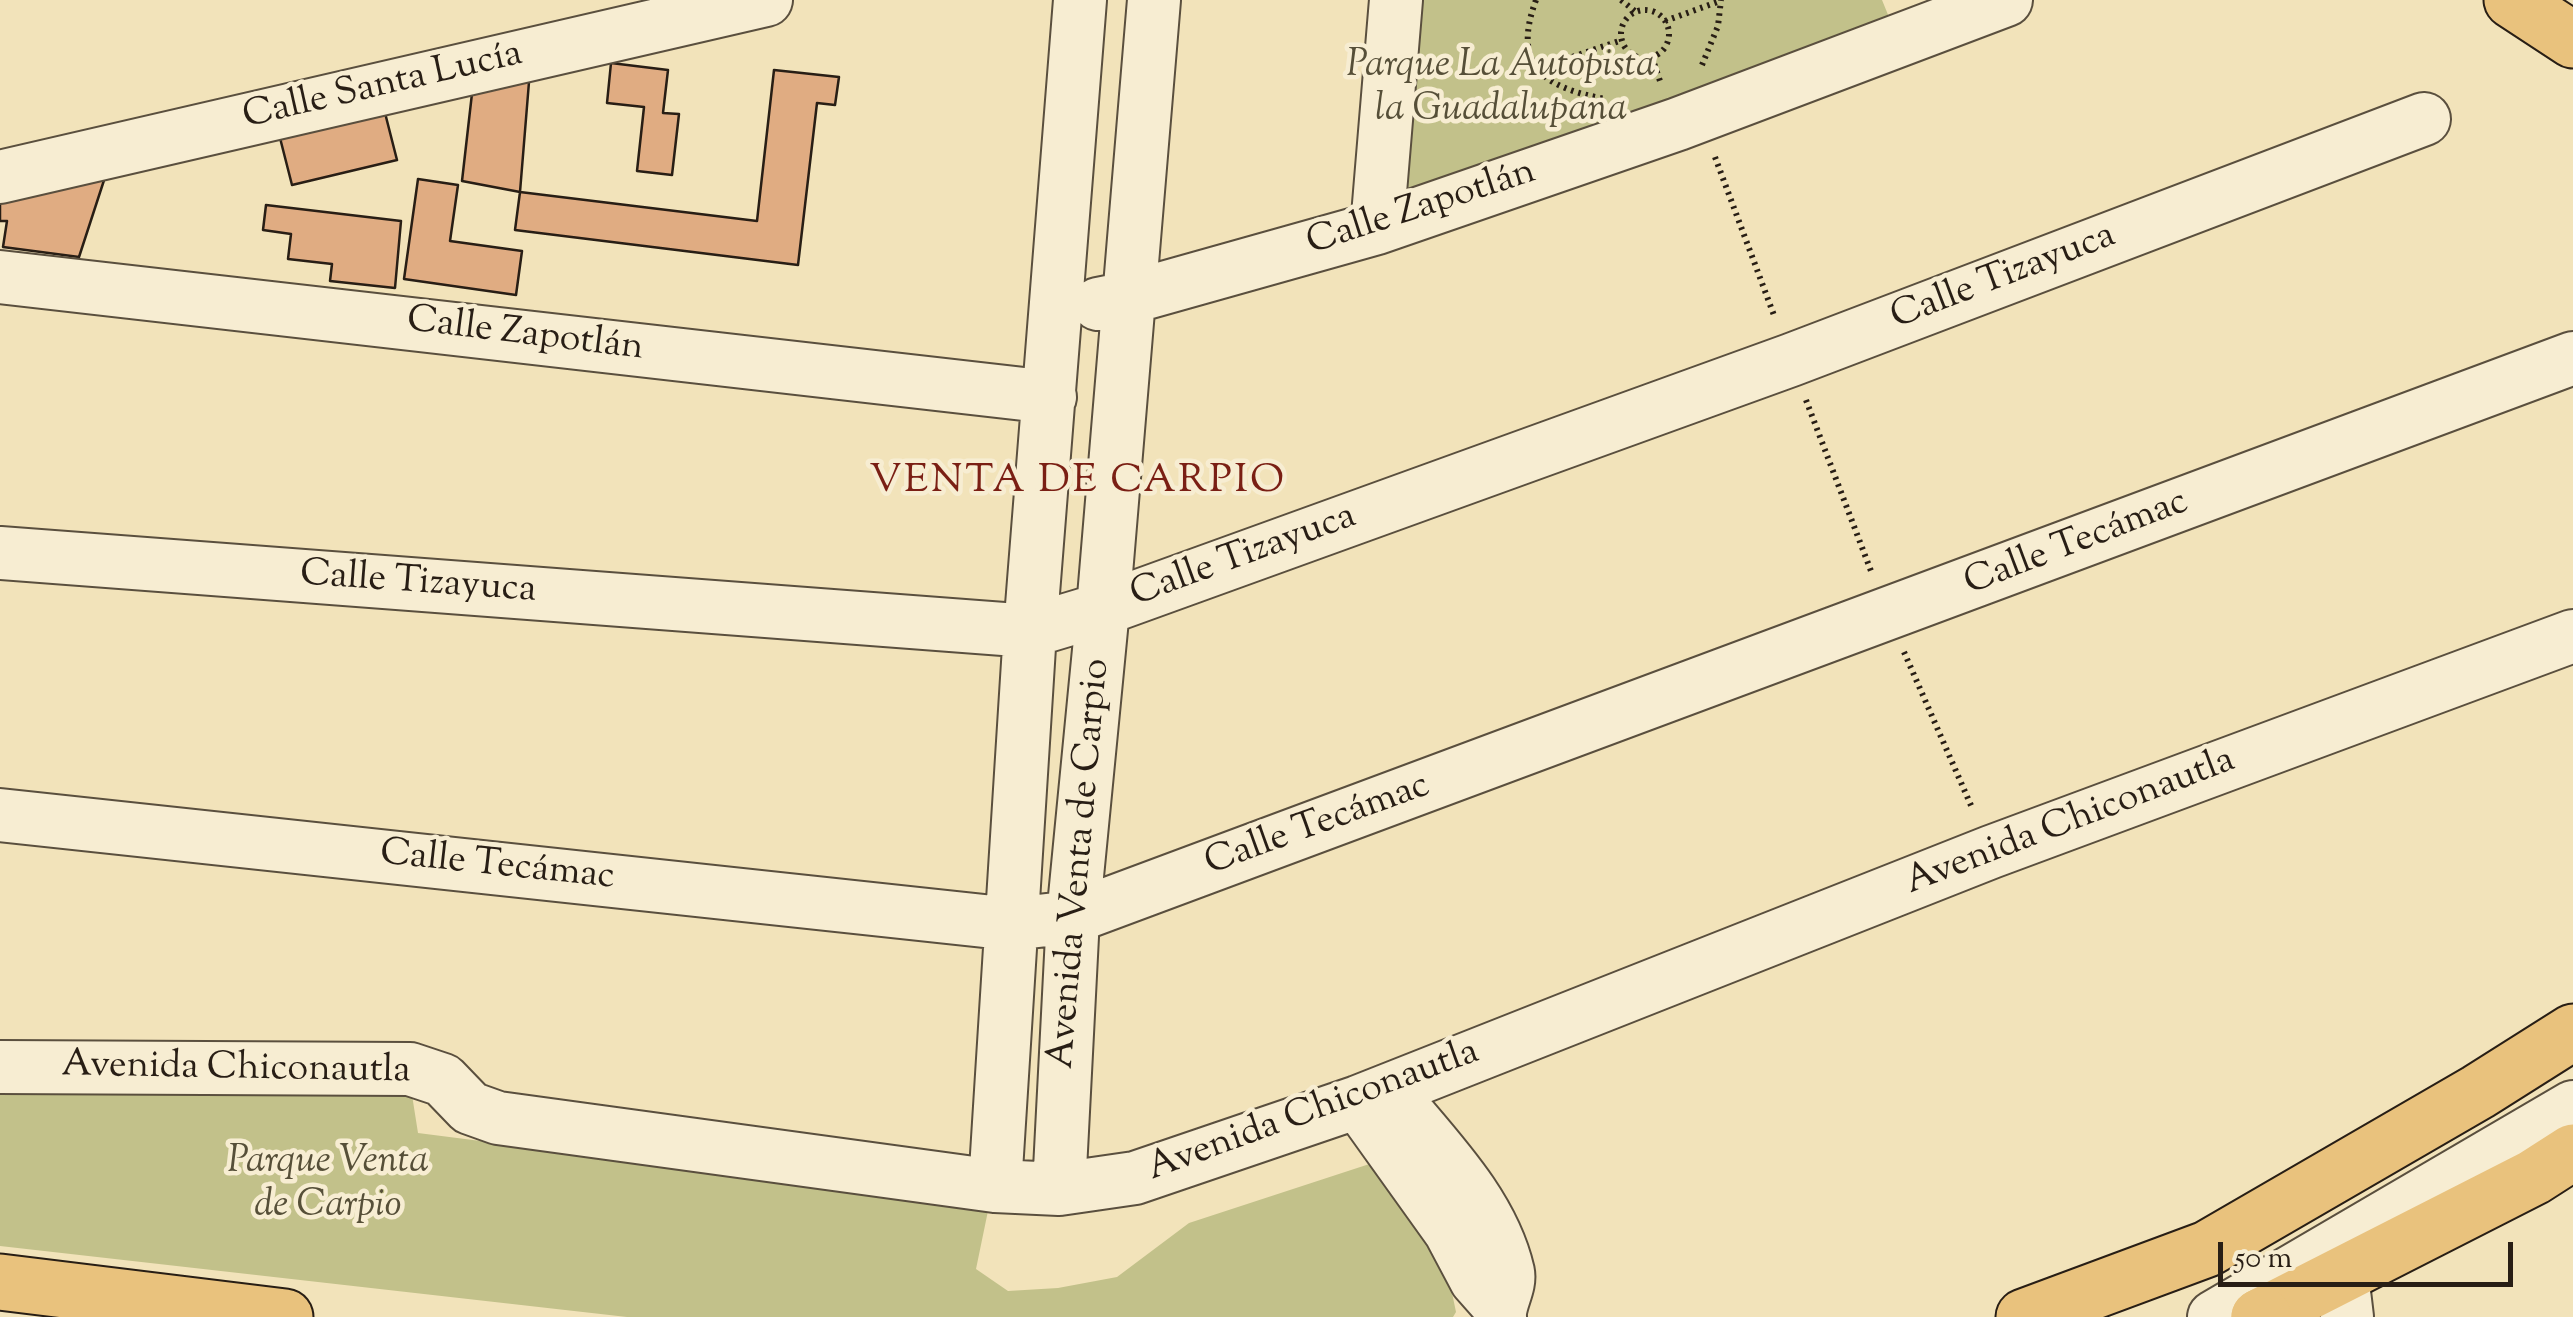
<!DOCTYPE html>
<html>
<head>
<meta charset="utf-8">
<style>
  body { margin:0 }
  #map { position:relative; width:2573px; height:1317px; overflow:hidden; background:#f2e3ba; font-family:"Sorts Mill Goudy",serif }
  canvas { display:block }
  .scale { position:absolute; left:2218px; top:1242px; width:295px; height:45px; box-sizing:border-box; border:5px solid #281e15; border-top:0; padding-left:12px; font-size:30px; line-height:35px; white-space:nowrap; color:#281e15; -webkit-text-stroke:8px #f7edd2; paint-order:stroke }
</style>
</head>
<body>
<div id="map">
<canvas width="2573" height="1317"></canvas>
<div class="scale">50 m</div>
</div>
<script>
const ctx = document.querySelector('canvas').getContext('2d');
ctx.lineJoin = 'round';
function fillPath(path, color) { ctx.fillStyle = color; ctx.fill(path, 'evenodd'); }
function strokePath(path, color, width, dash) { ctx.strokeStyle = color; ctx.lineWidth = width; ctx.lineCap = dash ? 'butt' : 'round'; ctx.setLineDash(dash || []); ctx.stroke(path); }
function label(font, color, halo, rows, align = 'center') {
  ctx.font = font + ' "Sorts Mill Goudy",serif'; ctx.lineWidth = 9; ctx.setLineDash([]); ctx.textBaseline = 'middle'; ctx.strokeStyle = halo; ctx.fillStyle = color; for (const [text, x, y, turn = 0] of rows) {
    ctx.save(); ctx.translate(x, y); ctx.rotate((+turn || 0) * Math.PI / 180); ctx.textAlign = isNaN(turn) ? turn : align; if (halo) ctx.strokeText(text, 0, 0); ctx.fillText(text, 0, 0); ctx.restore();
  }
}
const green = new Path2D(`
  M1414,0H1882L1902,49L1403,222Z
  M0,1077L412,1095L418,1133L989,1206L976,1269L1008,1291L1058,1288L1117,1277L1189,1223L1400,1154L1431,1192L1456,1312L1453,1317H627L0,1246Z`);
const building = new Path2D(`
  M611,63L668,70L663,113L679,114L672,175L637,171L644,107L607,103Z
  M774,70L839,77L835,105L817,103L798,265L515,230L520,192L757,221Z
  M474,76L529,82L520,192L462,181Z
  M384,109L397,160L292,185L279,134Z
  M108,168L79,257L3,247L7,221H0V191Z
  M418,179L458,185L450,241L522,251L516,295L404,279Z
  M266,205L401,221L395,288L330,281L332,264L288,259L291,234L263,230Z`);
const path = new Path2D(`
  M1536,0C1511,67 1545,88 1606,99
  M1621,0L1636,12
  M1621 34a24 24 0 1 1 48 0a24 24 0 1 1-48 0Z
  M1665,21L1720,1
  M1652,57L1661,84
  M1702,65L1718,26L1721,0
  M1537,69L1622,40
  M1715,157L1775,318
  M1806,400L1871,571
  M1904,652L1973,810`);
const minor = new Path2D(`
  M0,177L766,0
  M1377,228L1396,0
  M0,277L1050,397
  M1098,304L1128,298L1377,228L1678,124L2006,0
  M0,553L1030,631L1103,609L1791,360L2424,119
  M0,815L1012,924L1073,917L2573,358
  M0,1067L410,1069L443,1080L470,1108L498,1118L995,1186L1059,1189L1135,1178L1358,1102L1991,852L2573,636
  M1389,1091C1433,1145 1492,1202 1508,1272C1511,1286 1499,1302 1500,1317
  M1367,1115L1450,1231L1476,1280L1499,1306
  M995,1186L1030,631L1080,0
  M1059,1189L1073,917L1103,609L1154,0
  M2342,1275L2347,1317
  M2214,1317L2573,1107`);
const major = new Path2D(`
  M0,1282L285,1317
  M2024,1317L2207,1249L2478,1092L2573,1032
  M2259,1317L2534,1177L2573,1152`);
const highway = new Path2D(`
  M2512,0L2573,40
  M2259,1317L2263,1315`);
const parkNames = [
  ["Parque La Autopista",1501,69],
  ["la Guadalupana",1501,113],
  ["Parque Venta",328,1165],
  ["de Carpio",328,1209]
];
const streetNames = [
  ["Calle Santa Lucía",383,88,-13],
  ["Calle Zapotlán",1422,210,-18],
  ["Calle Tizayuca",2004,279,-21],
  ["Calle Zapotlán",525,337,7],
  ["Calle Tecámac",2077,545,-21],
  ["Calle Tizayuca",1244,558,-20],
  ["Calle Tizayuca",418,585,4],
  ["Avenida Chiconautla",2071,824,-21],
  ["Calle Tecámac",1318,827,-20],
  ["Avenida Venta de Carpio",1082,864,-85],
  ["Calle Tecámac",497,868,6],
  ["Avenida Chiconautla",236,1071,1],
  ["Avenida Chiconautla",1314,1113,-20]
];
const neighbourhoodNames = [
  ["VENTA DE CARPIO",1078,484]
];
fillPath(green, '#c2c18a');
fillPath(building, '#e0ac82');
strokePath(building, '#281e15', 2.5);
strokePath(minor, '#5a4f3e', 56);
strokePath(major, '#281e15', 59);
strokePath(highway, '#281e15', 59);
strokePath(path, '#281e15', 6, [2.5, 5]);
strokePath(minor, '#f7edd2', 52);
strokePath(major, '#e9c27d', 55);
strokePath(highway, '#e9c27d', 55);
label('italic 38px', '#564f38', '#f7edd2', parkNames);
label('38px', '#281e15', '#f7edd2', streetNames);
ctx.letterSpacing = '2.5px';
label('40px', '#7a1f14', '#f7edd2', neighbourhoodNames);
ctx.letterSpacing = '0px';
</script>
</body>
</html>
